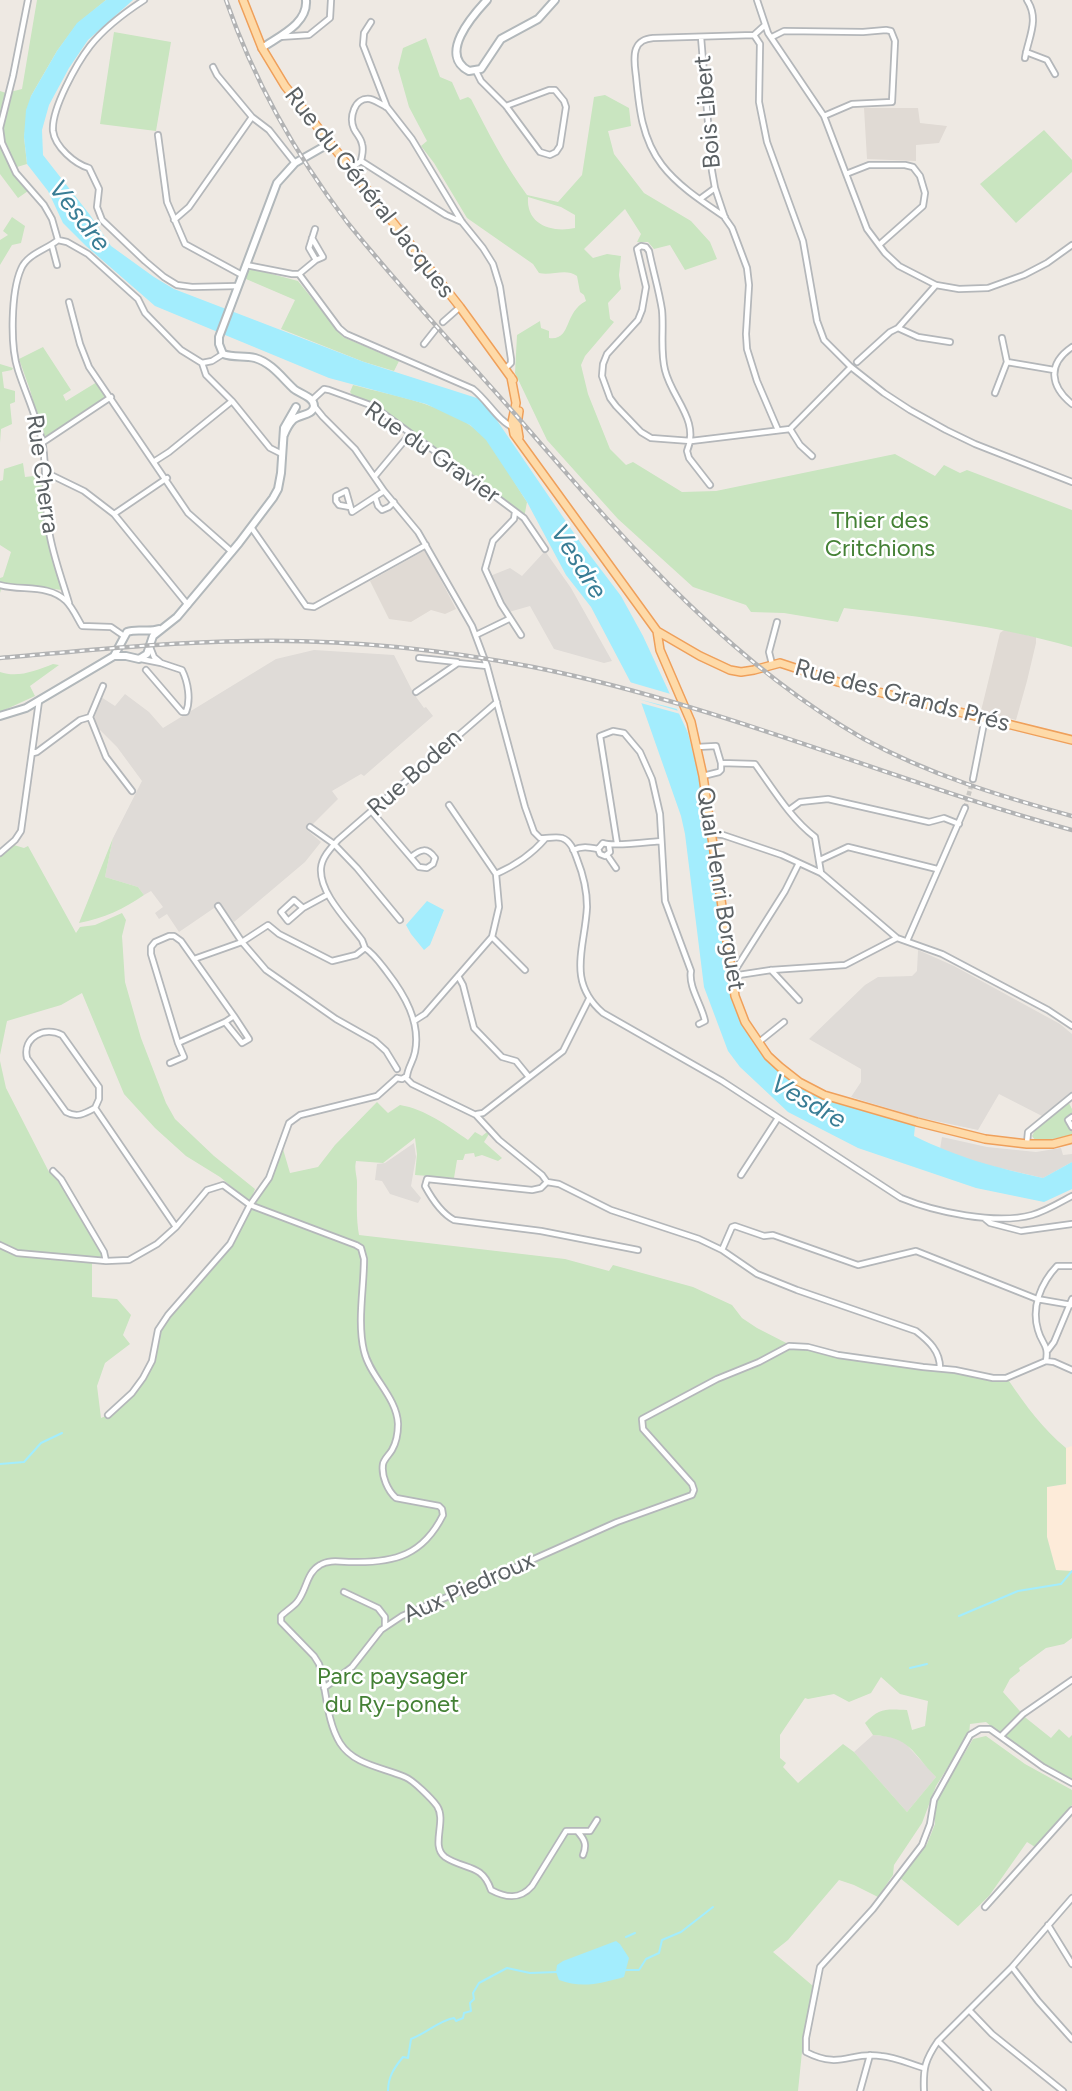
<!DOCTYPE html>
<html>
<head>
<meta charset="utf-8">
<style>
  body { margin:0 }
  canvas { display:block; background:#eee9e3 }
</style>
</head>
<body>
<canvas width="1072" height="2091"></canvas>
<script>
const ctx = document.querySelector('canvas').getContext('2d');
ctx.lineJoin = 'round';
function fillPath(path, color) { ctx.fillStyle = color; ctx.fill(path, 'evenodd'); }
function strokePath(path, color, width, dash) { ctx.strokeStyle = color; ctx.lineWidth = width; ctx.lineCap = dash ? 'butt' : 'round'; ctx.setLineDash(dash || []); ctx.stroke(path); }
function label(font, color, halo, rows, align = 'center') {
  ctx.font = font + ' Figtree,sans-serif'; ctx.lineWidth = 5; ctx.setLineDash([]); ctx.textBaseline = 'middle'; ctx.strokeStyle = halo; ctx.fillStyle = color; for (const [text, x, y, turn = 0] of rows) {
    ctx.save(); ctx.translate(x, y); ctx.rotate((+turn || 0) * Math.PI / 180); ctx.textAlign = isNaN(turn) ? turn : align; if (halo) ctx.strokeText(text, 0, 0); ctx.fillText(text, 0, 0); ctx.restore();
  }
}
const commercial = new Path2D(`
  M1072,1446V1571H1056L1047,1537V1487L1066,1484V1448Z`);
const industrial = new Path2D(`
  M545,551L571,588L612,661L604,663L554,649L530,606L509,612L490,576L510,568L522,576Z
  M314,650L394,655L414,694L424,708L426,707L433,716L364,776L361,774L332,791L338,799L307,830L321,842L305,862L234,922L220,904L179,932L167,914L159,919L155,913L163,907L151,891L144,895L138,887L105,877L113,838L142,781L117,747L100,730L98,731L94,719L101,697L115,706L125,694L149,712L163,728L276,659Z
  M918,950L954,966L1060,1024L1072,1034V1093L1042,1116L999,1094L978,1130L917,1117L851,1097L861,1082V1069L809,1039L865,985L878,977L912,976L917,971Z
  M942,1137L987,1147L1036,1152L1061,1148L1063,1155L1072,1154V1162L1043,1178L987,1165L961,1157L940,1149Z
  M414,1143L416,1157L411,1186L421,1198L418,1203L390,1194L382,1181L375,1180L377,1164L385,1163Z
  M873,1735L895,1737L904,1742L936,1777L907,1812L854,1752Z`);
const education = new Path2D(`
  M864,108H918L920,123L947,126L939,143L916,145V161L867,159Z
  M425,550L456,609L445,614L431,610L411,622L389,619L370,581Z
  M1004,630L1036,637V643L1027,681L1016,720L981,711L1000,633Z`);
const green = new Path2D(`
  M37,0H106L77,24L57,51L31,96L24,137L27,164L17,167L28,191L18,198L0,174V91L6,93L22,89Z
  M114,32L171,42L156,131L100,124Z
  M426,38L440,77L452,82L460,100L468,97L471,99C488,132 504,164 527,195L558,202L582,175L594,97L605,95L629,108L631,126L608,131L614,154L644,193L691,221L710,242L717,259L685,270L670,245L654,249L648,242H637L641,234L625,209L584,249L593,258L607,254L621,256L619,275L621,289L608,303L610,319L614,322L585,356L581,365L588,394L610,449L626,465L633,462L682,492L716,491L895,454L935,476L944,465L960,473L967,470L1072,510V647C997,625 921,617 844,608L838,622L784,613L751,612L746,605L693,587L618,519L547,440L515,373L517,335L540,321L541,328L549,331V338C572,341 563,313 586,301L584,295L580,292L577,276C566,268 552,276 539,273L533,264L467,218L434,163L421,146L427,141L409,107L398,68L403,48ZM528,197L561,207L575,215V228C552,233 526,225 528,197Z
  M1044,130L1072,160V172L1016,223L980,184Z
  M12,217L25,226L21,243L12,245L0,265V240L8,235L3,231Z
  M253,269L298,281L343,337L399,361L394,371L364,362L281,329L295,300L246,279L248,271Z
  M43,347L71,390L63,395L66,401L97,382L107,396L44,438L30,390L19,359Z
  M0,364L13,368L12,370L2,372L4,388L15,391V402L10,404L12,424L1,429L0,443Z
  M353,385C394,396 457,406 486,439C501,456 514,483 527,502L524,518L373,406L356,399L350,392Z
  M23,463L25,477L42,475C45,515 48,552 62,590L3,583L0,593V578L3,577L11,552L0,545V481L3,480L4,469Z
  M53,664L59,665L30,686L35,696L0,712V672C18,678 35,671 53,664Z
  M113,838L105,877L138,887L144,895C124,909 104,918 79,923Z
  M14,845L24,848L28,846L76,933L80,927L95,925L122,913L126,920L122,936L125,982L141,1038L166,1103L175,1119L214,1156L255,1189L250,1202L220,1177L186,1156L155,1128L124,1094L82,993L61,1005L7,1021L0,1055V857Z
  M0,1061L6,1088L49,1172L55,1176L103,1253V1258L17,1250L5,1246L14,1254L92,1262V1297L117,1299L131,1315L123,1335L130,1344L105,1363L97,1386L101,1418L108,1415L132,1393L152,1360L158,1330L230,1244L261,1188L272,1179L283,1149L290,1173L318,1167L335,1145L377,1102L388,1113L400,1105C425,1109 448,1126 468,1140L475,1132L482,1136L487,1132L489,1134L484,1142L502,1158L498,1161L482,1155L475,1157L474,1153L465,1154L463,1160H457L454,1178L415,1175L417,1154L415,1138L383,1163L356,1161C354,1170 357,1175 357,1183C357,1201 356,1218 359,1235L565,1259L609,1271L613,1265L693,1287L732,1305L742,1318L757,1328L798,1349L1009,1381C1026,1406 1043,1429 1066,1448V1484L1047,1487V1537L1056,1570L1072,1571V1638L1064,1644L1046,1648L1019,1668L1020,1671L1010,1679L1003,1692L1026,1718L1051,1738L1059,1729L1069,1738L1072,1735V1780C1041,1764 1012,1745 986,1722L970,1724L969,1734L936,1786L922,1823L894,1865L893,1875L878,1897L854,1885L839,1880L788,1940L773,1952L813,1986L803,2042L798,2091H0ZM881,1677L900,1694L928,1701L925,1726L912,1730L907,1710C886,1709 879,1708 865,1723L873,1735C911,1737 912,1753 936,1777L907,1812L854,1752L843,1744L798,1783L783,1767L786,1763L780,1758V1735L805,1698L808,1699L834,1694L849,1702L871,1693Z
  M1069,1103L1072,1109V1115L1065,1121L1072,1131V1135L1044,1141L1035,1140L1032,1136L1037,1127Z
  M986,1736L1025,1764L1072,1790V1805L1035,1847L1027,1842L989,1896L958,1926L900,1878L927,1844L935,1824V1803L973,1739Z`);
const water = new Path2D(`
  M106,0H133L88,40L69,68L49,105L42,130L43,155L90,215L111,246L154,277L174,289L364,362L483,400L580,542L621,596L643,636L688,733L701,785L727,978C755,1089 818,1097 915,1126L914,1136C959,1158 994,1167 1043,1178L1072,1162V1189L1044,1202L976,1188L858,1148L788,1112L740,1067L728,1051L704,987L685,834L681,816L641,702L591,607L566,575L527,502L486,440L470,425L426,404L329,378L155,306L86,246L63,223L48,191L27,164L24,137L26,110L31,96L57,51L77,23Z
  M427,901L444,910L430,945L424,950L411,934L406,925Z
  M616,1941L620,1944L629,1958L624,1977C602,1983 582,1989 559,1980L556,1972L557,1965L563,1961Z`);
const pier = new Path2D(`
  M626,681L674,695L681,710L638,699L682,712L684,715L637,702Z`);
const stream = new Path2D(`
  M0,1464L24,1462L41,1443L62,1433
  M959,1616L1018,1591L1061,1584L1072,1571
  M910,1668L927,1664
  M626,1937L635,1933
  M624,1970H639L646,1959L659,1953L662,1940L681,1932L713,1907
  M388,2091C388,2077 394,2068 403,2057L408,2058L411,2039C427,2033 438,2021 454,2018L456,2021L463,2018L464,2013L471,2011L470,2003L474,1999L473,1993L479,1983L507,1968L530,1973L557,1972`);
const streetTunnel = new Path2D(`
  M965,808L973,779`);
const street = new Path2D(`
  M28,0L13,76L0,128L2,143L16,173L44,205L52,219L58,240
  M144,0C124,13 105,27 90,46C77,63 51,109 53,131C55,147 75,164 89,168L99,189L97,207L102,220L145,261L164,277L177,285L192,287L238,286
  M757,0L768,33L824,116L867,229L885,253L899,266L936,285L959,289L988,288L1024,275L1047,263L1072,245
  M371,22L364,33L363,45L387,107L412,139L462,222L483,248L493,264L500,287L511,359V363L506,368
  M765,25L754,35L760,44L759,102L767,142L803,241L817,321L824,340L851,367L884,393L910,410L946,430L975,444L1072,482
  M279,37L309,35L330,18L331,0
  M701,37L712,171L715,188L725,218L732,228L747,268L749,285L746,334L747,349L757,381L778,430
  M772,37L784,31L863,32L886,30L891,31L895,41L892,102L852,104L824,116
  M1026,52L1047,60L1055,74
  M1025,58C1028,38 1040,20 1027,0
  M213,67L217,75L252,117
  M476,71L481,81L506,106L540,152L550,155L556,152L560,146L566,107L564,101L555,90H549L506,106
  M158,135L167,202L185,244L242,275
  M361,161L446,215L462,222
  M350,169L361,161C362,155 364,150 362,144C361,138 357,135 354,129C349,118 354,97 370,99C375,100 381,104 386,107
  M846,174L869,165H905L913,167L920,176L925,193L923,206L879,245
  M700,199L715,188
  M725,217C703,202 678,186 662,165C642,139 639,108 636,76C635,68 633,57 636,49C639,41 645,39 653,38L754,35
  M174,220L189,207L252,117L269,130L295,163
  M315,229L309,248L316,260
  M58,240C46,250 27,254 21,269C11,292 10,346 18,370C26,395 38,419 43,446C47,474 44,503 49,531C53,556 62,579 69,603
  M58,240L67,242L88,254L138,299L145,313L181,350L202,363
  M52,246L57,265
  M246,265L292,274H299
  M299,274L339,328L346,334L473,389C488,401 498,421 514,428
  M299,274L316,260L323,257L312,238
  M936,285L898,328L918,337L950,342
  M69,302L80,344L89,367L188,513L232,552
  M443,322L460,307
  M424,344L435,330
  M1072,347C1047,364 1050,386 1072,404
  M857,362L890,332L898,328
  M1007,362L1054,370
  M202,363L206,375L232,401L270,448L282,454
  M202,363L212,361L223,354
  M995,393L1007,362L1002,338
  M312,400L324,389L329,390L373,406L440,455L524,518L545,549
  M314,406L323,417L355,449L384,491L418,532L472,626L487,666L525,807L534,832L540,838C547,839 555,836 562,838C571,841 574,851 577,859C583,874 587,892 587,907C585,948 566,981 603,1013L722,1081L901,1198C935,1212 996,1225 1032,1215C1046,1211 1059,1203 1072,1196
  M790,429L800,445L812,456
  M42,443L111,397
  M155,461L169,452L232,401
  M45,472L84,491L114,514L188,605
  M375,476L410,434
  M710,485L689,458L687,451C700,420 672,399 665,370C660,350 664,330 662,310C659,290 653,271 649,251L646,247L641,246L637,249L646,287L642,310L638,320L607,354L603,364L602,376L610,398L616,406L641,432L651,438L691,441L790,429L851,367
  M375,497L378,506L382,510L389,507L394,502
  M350,507L339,505L336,501V496L346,491L352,512L384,491
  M515,512L514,519L493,541L485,569L501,604L521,635
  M114,514L167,478
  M251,527L306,606L314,607L426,545
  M0,585C22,591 49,584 66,601C73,608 77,618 82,626L111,627L124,636
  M476,635L509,619
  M150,647L154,657L160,662
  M419,658L457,662
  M141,659L161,663L182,670C188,682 191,700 186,712H182L146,670
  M772,664L769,652L777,622
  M103,686L90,717L106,757L132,791
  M416,692L458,663L487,666
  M697,747L716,746L721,763
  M33,753L37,752L80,720L90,717
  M703,776L719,772L721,770V763L755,764C773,789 791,819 815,837L821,873
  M973,779L985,718
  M449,805L496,874
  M789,810L800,802L828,799L929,822L944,818L959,824
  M372,812L419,867L427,868L433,864L435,858C427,847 421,849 411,857
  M310,827L334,844L357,868L400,920
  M712,834L723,835L782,855L821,873L897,938L942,954L1048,1010L1072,1026
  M617,843L600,736L613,731L624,733L640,752L652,779L660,814L665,901L691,971C688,987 702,1005 705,1021L699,1024
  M598,849L603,843C613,847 648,842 661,841
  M573,850C582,846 588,847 598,849L600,854L605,856L610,852L609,846
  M0,853L15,840L21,831L39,701
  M607,855L616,868
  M820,860L848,847L937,869
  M218,906L242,942L266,970L336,1019L375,1041L386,1051L397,1069
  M303,908L288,921L281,912L294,900L303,908L327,895
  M169,936H174L181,941L234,1016L225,1022L178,1043L151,954V947L155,942Z
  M492,937L525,970
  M907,941L965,808
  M194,959L242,942L268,925L279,934L332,961L356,955L365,948
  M771,970L799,1000
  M732,975L785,891L799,863
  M458,976L463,985L474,1028L502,1057L516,1061L529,1077
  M732,976L771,970L845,965L897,938
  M414,1021L425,1014L492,937L499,907L496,874C514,866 532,854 545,839
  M225,1022L242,1043L249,1039L234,1016
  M759,1042L784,1022
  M170,1063L184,1057L178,1043
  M397,1078L402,1079L407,1076C408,1067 413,1062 415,1052C421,1022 404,994 387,972C380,963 374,954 365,948L362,940C348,921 319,893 321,868C322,857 331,848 338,840L497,702
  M406,1078L412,1084L476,1115L499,1140L542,1175L547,1182L559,1184L611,1210L699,1239L722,1250L757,1274L797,1290L916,1331C929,1341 940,1351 940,1368
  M95,1108C84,1114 77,1118 66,1112L27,1058C22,1037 45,1026 62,1035L99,1087V1099L95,1108L176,1227
  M477,1114L483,1113L563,1051L589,999
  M1072,1117L1068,1120L1072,1127
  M1027,1143L1028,1132L1072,1096
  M53,1171L61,1179L104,1252L106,1261
  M741,1175L778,1118
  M547,1182L541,1188L532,1190L427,1179L425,1186C432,1199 441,1213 454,1220L541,1231L638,1250
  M984,1218L990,1223L1021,1231L1072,1224
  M0,1245L17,1253L106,1261L129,1260L157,1244L176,1227L207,1190L223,1185L250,1205L356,1245L361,1248L364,1259C364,1288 357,1322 364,1351C370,1377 397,1397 398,1424C398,1433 396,1443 392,1450C389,1455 384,1459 383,1464C381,1476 388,1491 396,1498L439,1506L442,1509L443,1515C423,1555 395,1563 352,1562C342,1562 329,1559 320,1565C306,1573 307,1590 297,1602C293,1607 286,1611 281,1616V1622L314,1656L319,1664C327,1690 326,1720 340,1743C354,1765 382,1767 405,1777C413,1780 432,1799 437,1806C447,1821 430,1846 445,1857C464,1870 482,1863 491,1890C506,1898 520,1900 532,1886L566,1831H590L597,1820
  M722,1250L732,1227L735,1226L764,1236L773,1235L858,1265L916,1251L1037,1299L1072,1305
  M1048,1350L1054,1342L1072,1299
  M1046,1361C1049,1344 1042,1345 1038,1330C1031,1307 1041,1283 1057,1266H1072
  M108,1415L132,1393L143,1378L152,1361L158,1330L168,1315L230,1244L250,1205L269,1178L289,1123L300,1115L377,1096L397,1078
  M344,1592L378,1608L385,1617V1627
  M324,1688L352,1667L381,1630L402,1616L480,1583L617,1522L692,1495L694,1490L692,1484L643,1429L642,1419L717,1379L759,1362L789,1346L808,1347L838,1355L923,1367L955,1370L993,1378H1006L1046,1361L1054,1362L1072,1370
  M1001,1736L1023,1714L1072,1680
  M578,1832C585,1840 587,1845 583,1855
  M985,1907L1072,1810
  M1048,1925L1072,1964
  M1012,1967L1038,2001L1072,2039
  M969,2010L992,2034L1063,2091
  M938,2041L988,2091
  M924,2068C910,2064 895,2057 881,2056C850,2051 841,2070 806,2052V2038L820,1967L873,1909L922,1845L930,1824L934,1800L970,1735L980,1729H990L1043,1767L1072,1783
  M860,2091L870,2055
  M924,2091C923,2068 925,2060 938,2041L1012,1967L1072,1898`);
const secondary = new Path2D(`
  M487,0C472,16 438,55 469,71L481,69L501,39L538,19L555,0
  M262,48C279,36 308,24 306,0
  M284,435C286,430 289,424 293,420C299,414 313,416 314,406C314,397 300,394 294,389C282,378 272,363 255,358C244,355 234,358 223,354L219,344V337L277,183L295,163L330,143
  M114,656H126L139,659L147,654L153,636L177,617L239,543L273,498L278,489L281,473L284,428L296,407
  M0,716L26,708L114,656L127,632C138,628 148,633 159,629`);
const primary = new Path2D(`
  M243,0L262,48L285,86L460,307L513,380
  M511,377L516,403L512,422L514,434L657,631L660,650L691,722L703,776L735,996L745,1022L768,1056L780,1067L799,1082L824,1095L917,1122L985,1139L1027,1144H1053L1072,1139
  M519,437L517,425L519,411
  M657,631L700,656L730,670L741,672L754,670L780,663L838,682L1072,740`);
const rail = new Path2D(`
  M226,0C254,81 295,154 347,222C402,290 463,355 521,421C623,538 726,661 864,739C930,775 1000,796 1072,816
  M0,658C82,651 165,642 248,641C343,639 439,649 533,667C718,704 891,781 1072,830`);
const streetNames = [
  ["Bois Libert",708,112,-95],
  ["Rue du Général Jacques",369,193,52],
  ["Rue du Gravier",432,453,35],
  ["Rue Cherra",42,474,82],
  ["Rue des Grands Prés",902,696,15],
  ["Rue Boden",415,773,-42],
  ["Quai Henri Borguet",720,889,81],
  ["Aux Piedroux",469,1588,-24]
];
const parkNames = [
  ["Thier des",880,521],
  ["Critchions",880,549],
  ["Parc paysager",392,1677],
  ["du Ry-ponet",392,1705]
];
const waterNames = [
  ["Vesdre",79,216,52],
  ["Vesdre",578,562,58],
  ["Vesdre",808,1102,30]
];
fillPath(commercial, '#fdebd9');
fillPath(industrial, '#dfdbd7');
fillPath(education, '#e0dad4');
fillPath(green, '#c9e5c0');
fillPath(water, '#a3edfd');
fillPath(pier, '#eee9e3');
strokePath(stream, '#a3edfd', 2);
strokePath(streetTunnel, '#c9c7c3', 4.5, [4.5, 2]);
strokePath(street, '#b4b7ba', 8);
strokePath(secondary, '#b2b8bb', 10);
strokePath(primary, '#efa05b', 10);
strokePath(street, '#fff', 4.5);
strokePath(secondary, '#fff', 6);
strokePath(primary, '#fedaa8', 7);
strokePath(rail, '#b2b3b4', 4.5);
strokePath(rail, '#fff', 2, [5]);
label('24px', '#5b6164', '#fff', streetNames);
label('24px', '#448135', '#fff', parkNames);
label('italic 26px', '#397d95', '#fff', waterNames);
</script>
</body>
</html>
